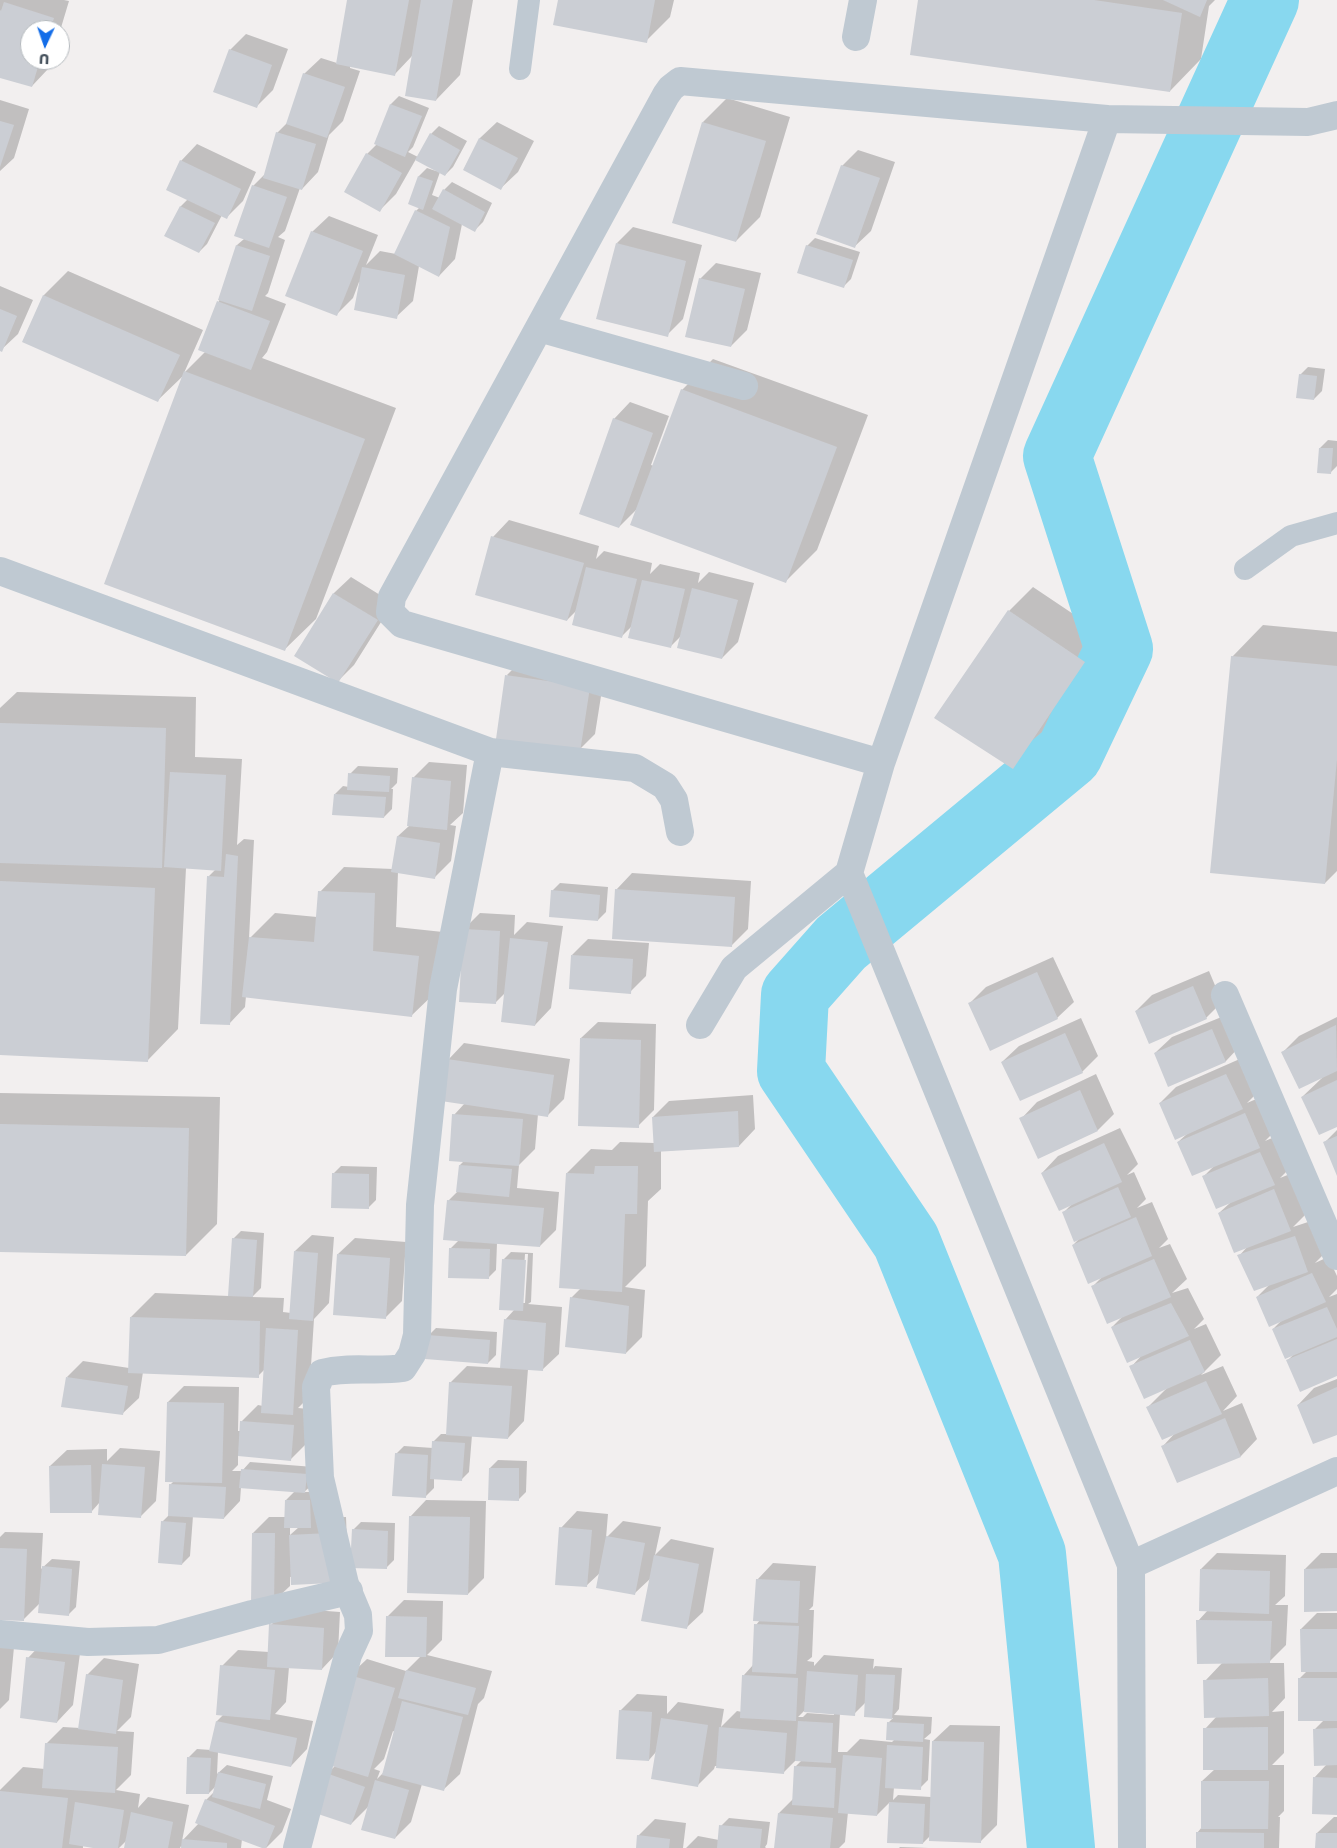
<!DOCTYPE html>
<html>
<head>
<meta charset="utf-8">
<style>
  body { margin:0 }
  #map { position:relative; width:1337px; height:1848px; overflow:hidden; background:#f2efef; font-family:"Golos Text",sans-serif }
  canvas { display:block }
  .north { position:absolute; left:20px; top:20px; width:50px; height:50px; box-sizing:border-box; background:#fff; border:1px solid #b5babe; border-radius:50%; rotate:183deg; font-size:14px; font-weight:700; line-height:20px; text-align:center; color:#46525d }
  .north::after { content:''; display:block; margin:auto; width:18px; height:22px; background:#136de8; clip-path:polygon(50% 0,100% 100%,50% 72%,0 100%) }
</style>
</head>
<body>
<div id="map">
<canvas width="1337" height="1848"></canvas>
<div class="north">U</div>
</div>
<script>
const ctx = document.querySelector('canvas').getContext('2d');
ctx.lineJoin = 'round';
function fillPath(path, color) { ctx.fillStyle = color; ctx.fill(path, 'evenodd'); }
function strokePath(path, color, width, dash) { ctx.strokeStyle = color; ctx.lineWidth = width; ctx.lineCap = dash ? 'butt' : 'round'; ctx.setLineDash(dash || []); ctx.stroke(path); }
const shadow = new Path2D(`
  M0,0H64L69,1L60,31L30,30V60H51L48,69L32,86L0,76Z
  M348,0H473L460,75L436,100L412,56L395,74L350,66V68L360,71L343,121L329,135L318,172L302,189L300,188L285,231L278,237L285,240L268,293L265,296L286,304L267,352L262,358L396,408L316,619L284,650L184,375L158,400L23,341L44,295L68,271L203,330L184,373L206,351L200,349L219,301L237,245L244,239L253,186L265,174L277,133L288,122L304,74L321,58L337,63Z
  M559,0H674L670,17L646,41Z
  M919,0H1215L1209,6L1201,59L1170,91Z
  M246,34L288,49L273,90L257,106L230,50Z
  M399,96L429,108L413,147L408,152L418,157L431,134L439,126L467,141L453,167L445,175L440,172L432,195L440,198L444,190L452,182L492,203L483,222L475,230L462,224L455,259L439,276L419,266L413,301L396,317L359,282L353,298L336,315L312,232L329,216L378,235L366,265L380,251L396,254L416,211L420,207L410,204L419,176L427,168L436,171V170L416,159L396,194L380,210L367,154L377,144L375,143L391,104Z
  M727,98L790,117L760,217L736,241L703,122Z
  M0,100L29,109L14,158L0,171Z
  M497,122L534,141L518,172L501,188L464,169L480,138Z
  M197,144L256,172L243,201L227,217L222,215L207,244L199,252L166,235L181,206L188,199L181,161Z
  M858,150L895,162L871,231L854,247L842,166Z
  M633,227L702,245L683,319L667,335L617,243Z
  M815,238L860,252L851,279L843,287L807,246Z
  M716,263L761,273L747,330L731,346L700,279Z
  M0,286L33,300L18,334L1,350H0Z
  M713,359L868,415L817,550L786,581L638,508L619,527L614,419L630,402L669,416L651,465L654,466L682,390Z
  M1308,367L1325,369L1322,391L1314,399L1300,375Z
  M1328,440L1337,441V466L1330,473L1320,448Z
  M509,520L599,546L596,559L604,551L652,563L650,574L660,564L700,573L698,583L709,572L754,583L738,642L722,658L681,636L671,646L632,626L622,636L577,610L567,620L493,537Z
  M351,577L393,603L354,665L338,681L296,655L334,593Z
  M1033,587L1109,638L1037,744L1013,768L1009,611Z
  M1263,625L1337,632V871L1325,883L1232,657Z
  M523,659L605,671L595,734L579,750L507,675Z
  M17,692L196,697L195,757L242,759L237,845L244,839L254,840L249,939L275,913L317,917L320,892L344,867L393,869L398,836L409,826L413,778L429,762L467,765L463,813L450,825L456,826L451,861L434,878L398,872L396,927L443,932L436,992L411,1016L246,996L245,1007L229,1024L209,876L216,869L186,868L178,1029L147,1061L0,1054V708Z
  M358,766L398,768L397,783L391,789H393L392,809L384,817L335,794L343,786L349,787L350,774Z
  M632,873L751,881L748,929L731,946L616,890Z
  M560,883L608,887L606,912L598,920L552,891Z
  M480,913L515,915L514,935L527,922L563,926L551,1008L535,1025L505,993L495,1003L464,929Z
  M588,939L649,943L646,976L630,992L572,955Z
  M1053,957L1074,1002L1057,1018L970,1003L986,987Z
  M1209,971L1222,1002L1206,1018L1136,1011L1152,995Z
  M1229,1014L1242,1044L1226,1061L1169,1085L1155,1053L1172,1037Z
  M1337,1017V1125L1302,1097L1322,1078L1283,1052L1299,1036Z
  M1081,1018L1098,1056L1082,1072L1002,1062L1019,1046Z
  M598,1022L656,1024L654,1110L638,1126L581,1038Z
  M464,1043L570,1059L564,1099L548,1115L538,1114L535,1149L519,1165L517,1188L559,1192L556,1230L540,1246L497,1243L496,1270L488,1278L450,1249L459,1240L448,1201L458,1191L460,1165L464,1161L454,1115L465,1103L448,1060Z
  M1242,1058L1258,1092L1247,1103L1261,1097L1276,1130L1265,1141L1277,1136L1291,1167L1280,1178L1290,1174L1307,1213L1293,1227L1311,1221L1323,1255L1315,1263L1328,1257L1337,1276V1289L1329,1297L1337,1294V1374L1287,1361L1294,1354L1273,1329L1282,1320L1257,1297L1271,1283L1239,1256L1248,1246L1219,1213L1231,1202L1204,1176L1215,1165L1178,1142L1188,1133L1160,1103L1176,1087Z
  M1096,1074L1114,1114L1098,1130L1021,1119L1037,1102Z
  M0,1093L220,1097L217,1224L186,1255L0,1251Z
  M753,1095L755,1129L739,1146L661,1151V1189L648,1201L646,1266L625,1287L645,1290L642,1337L626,1353L571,1298L581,1288L567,1173L591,1149L612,1150L620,1142L655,1143L653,1117L669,1101Z
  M1120,1128L1138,1164L1127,1175L1134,1172L1146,1199L1137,1208L1152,1202L1168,1239L1159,1248L1170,1244L1187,1279L1172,1293L1188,1288L1204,1319L1194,1329L1206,1324L1221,1355L1201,1375L1223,1366L1237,1396L1223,1411L1242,1403L1257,1439L1241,1456L1178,1482L1163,1446L1176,1432L1148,1407L1167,1388L1131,1367L1142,1355L1112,1327L1123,1316L1092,1287L1102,1277L1073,1245L1080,1238L1063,1213L1072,1204L1042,1173L1058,1156Z
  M1337,1130V1173L1325,1142Z
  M341,1166L377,1167L376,1200L368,1208L333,1174Z
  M241,1231L264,1233L261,1288L252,1297L284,1298L283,1312L291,1313L295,1251L312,1235L334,1237L329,1303L314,1319L309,1397L298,1408L309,1409L307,1443L291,1459L238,1455V1465L232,1471H242L250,1462L314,1467L313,1484L304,1492H318V1518L346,1517L348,1566L290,1577V1586L273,1602L253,1533L269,1517H286V1500L295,1491L241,1487L240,1501L224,1518L193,1516L190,1556L182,1564L162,1522L169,1515L170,1485L174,1481L168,1402L184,1386L239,1387L238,1431H241V1422L258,1405L263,1406L265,1369L258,1376L143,1372L139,1398L122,1414L67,1377L83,1361L129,1368L131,1317L155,1293L229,1296L233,1239ZM290,1527H299L290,1535Z
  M355,1238L406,1242L402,1301L386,1317L338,1254Z
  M511,1252L533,1253L531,1302L528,1304L562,1307L559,1354L542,1370L528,1369L524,1421L508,1438L472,1435L469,1472L461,1480L434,1478V1488L426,1496L396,1454L404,1446L433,1448V1442L441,1434H447L450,1383L467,1366L502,1368L505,1320L515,1309L503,1260ZM525,1254H528L525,1303H522Z
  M436,1328L497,1332L496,1355L488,1363L428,1336Z
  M1337,1379V1434L1298,1405L1314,1388Z
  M120,1448L160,1451L156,1501L140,1517L100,1502L92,1511L50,1466L67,1450L107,1449V1461Z
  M498,1460L527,1461L526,1492L518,1500L490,1468Z
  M426,1500L486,1501L484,1578L468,1594L410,1517Z
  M577,1511L608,1514L606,1538L623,1521L661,1527L655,1555L671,1539L714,1548L703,1612L686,1628L651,1578L635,1593L601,1572L586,1586L561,1528Z
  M361,1522L395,1523L394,1560L386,1568L353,1530Z
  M5,1532L43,1533L41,1569L52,1559L80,1561L76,1607L68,1615L40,1603L23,1620L0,1618V1537Z
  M1217,1553L1286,1555L1285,1596L1275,1605H1288L1286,1645L1268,1663H1284L1285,1698L1272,1712L1284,1711V1753L1272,1765H1284V1811L1278,1817H1280L1279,1848H1197V1833L1202,1827V1781L1215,1769L1205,1729L1217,1716L1205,1681L1223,1662L1198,1621L1208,1610L1201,1569Z
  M1321,1553H1337V1610L1305,1569Z
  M773,1563L816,1566L813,1606L809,1610H814L812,1657L807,1661L814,1662V1666L824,1655L874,1659L873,1669L875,1666L902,1668L899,1709L894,1715L932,1717L931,1733L924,1739L930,1740L928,1780L920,1788L894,1787L893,1800L898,1795L931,1797L933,1741L950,1725L1000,1726L997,1825L981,1841L930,1836L923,1843L889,1842L890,1802L877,1815L848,1812L845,1842L839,1848H775L779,1813L793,1799L795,1767L802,1760L797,1759L784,1772L715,1766L714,1769L698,1785L656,1752L649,1760L620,1711L637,1694L667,1696V1714L678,1702L724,1709L721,1727L737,1711L742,1712L744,1675L753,1665L756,1625L760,1620L757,1580ZM866,1702L865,1716L893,1718L888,1723L895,1739L892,1742L860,1739L847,1752H838L840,1713L854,1714ZM805,1710L834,1713V1715L807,1713L803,1717H798Z
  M404,1600L443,1601L442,1640L427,1655L492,1671L484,1698L478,1704L460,1774L443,1790L422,1784L411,1822L395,1838L369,1806L351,1824L327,1774L335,1766L350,1675L367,1659L406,1671L421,1656L387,1617ZM393,1731L395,1732L384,1772L377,1779L380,1771L374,1769L384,1759Z
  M287,1608L340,1612L338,1652L322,1669L289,1667L286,1702L275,1714L313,1721L307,1749L291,1766L218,1752L217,1774L227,1765L273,1776L267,1800L291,1809L282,1832L266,1848L242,1839L241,1848H182L181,1846L180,1848H125L126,1841L119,1848H101L83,1845V1848H0V1790L23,1767L45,1769L46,1744L63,1727L80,1728L87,1675L104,1658L139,1664L131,1717L117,1731L134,1732L131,1775L116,1790L140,1794L138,1808L148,1797L189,1805L182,1841L199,1823L206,1800L215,1791L216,1786L209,1793L189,1757L197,1749L211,1750L217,1721L224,1714L222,1666L238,1650L269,1652L271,1625Z
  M1317,1613H1337V1814L1314,1778L1327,1764L1315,1729L1325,1719L1299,1679L1307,1671L1301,1629Z
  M44,1641L81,1646L73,1705L57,1722L28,1658Z
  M0,1645L14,1647L9,1700L0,1709Z
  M1334,1817H1337V1848H1317V1833Z
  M729,1818L770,1822L767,1844L765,1847L766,1848H686L698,1836L719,1840L721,1826Z
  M655,1819L686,1823L683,1848H637L638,1836Z
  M900,1847L929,1848H899Z`);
const river = new Path2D(`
  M1061,1848L1032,1554L906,1241L791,1071L795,995L841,943L1069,754L1119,649L1057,456L1265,0`);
const building = new Path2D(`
  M347,0H409L395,76L336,64Z
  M421,0H453L436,101L405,96Z
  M558,0H655L647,43L553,25Z
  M918,0H1094L1182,13L1170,92L910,55Z
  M1163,0H1207L1200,17Z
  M4,2L54,18L50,30H30V60H40L32,87L0,78V10L1,11Z
  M229,49L272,65L257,108L213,92Z
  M303,73L345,87L327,138L286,124Z
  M390,104L422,116L405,157L374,144Z
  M0,121L14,125L0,167Z
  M702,122L766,141L736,242L672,223Z
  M276,132L316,144L302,190L263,178Z
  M430,133L460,150L445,176L415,160Z
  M479,138L518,158L501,190L463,170Z
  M366,153L402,173L380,212L344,192Z
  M180,160L241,189L227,219L166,190Z
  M841,165L880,178L855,248L816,234Z
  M418,176L433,181L423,210L408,204Z
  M252,185L287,197L269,248L234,236Z
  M443,189L485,212L475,232L432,209Z
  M180,206L215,223L199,253L164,236Z
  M415,210L450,227L439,277L394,254Z
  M311,231L363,251L337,316L285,296Z
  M616,243L686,261L668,337L596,319Z
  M236,245L270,256L252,311L218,300Z
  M806,245L853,260L844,288L797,273Z
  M362,267L405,275L397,319L354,310Z
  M699,278L745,289L731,347L685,337Z
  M43,295L180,355L158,402L22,342Z
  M217,301L270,321L251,370L198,350Z
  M0,309L17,316L2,352L0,351Z
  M184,371L365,439L285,651L104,584Z
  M1299,374L1317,376L1314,400L1296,398Z
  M681,389L837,447L786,583L630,525Z
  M613,418L653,433L619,528L579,514Z
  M1319,448H1333L1331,474L1317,473Z
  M491,536L584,563L567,621L475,595Z
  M586,567L637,579L622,638L572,625Z
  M642,580L685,589L671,648L628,638Z
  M692,588L738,600L722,659L677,648Z
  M333,593L378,620L338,683L294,656Z
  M1008,610L1085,662L1013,769L934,718Z
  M1231,656L1337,666V759L1325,884L1210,873Z
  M505,675L590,687L580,752L496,739Z
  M0,723L166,728L162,868L0,863Z
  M170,772L226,775L221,871L164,867Z
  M348,773L390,776L389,792L347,790Z
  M412,777L451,781L447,830L407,826Z
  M334,794L386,797L384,818L332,815Z
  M397,836L440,843L435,879L391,872Z
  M226,854L238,856L230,1025L200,1024L207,876L224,877Z
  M0,881L155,888L148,1062L0,1055Z
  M615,889L735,897L732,947L612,939Z
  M551,890L600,895L598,921L549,917Z
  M318,891L375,893L373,951L419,956L412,1017L242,997L249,937L314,942Z
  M463,929L500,931L496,1004L459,1002Z
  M510,938L548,942L535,1026L501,1022Z
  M571,955L633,959L631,994L569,989Z
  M1037,972L1058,1019L990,1051L968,1003Z
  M1193,986L1207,1019L1149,1044L1135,1011Z
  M1336,1025L1337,1071L1299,1089L1281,1052Z
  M1212,1029L1226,1062L1168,1087L1154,1053Z
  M1065,1033L1083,1073L1020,1101L1001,1062Z
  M580,1038L641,1040L639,1128L578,1126Z
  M447,1059L554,1075L548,1117L441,1101Z
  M1226,1074L1243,1109L1175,1140L1159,1103Z
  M1337,1080V1127L1319,1135L1301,1097Z
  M1080,1090L1098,1131L1038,1159L1019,1118Z
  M738,1111L739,1147L654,1152L652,1117Z
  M1245,1113L1260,1148L1192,1176L1177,1142Z
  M452,1114L523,1119L519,1166L449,1161Z
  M0,1124L189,1128L186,1256L0,1252Z
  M1337,1136V1176L1323,1142Z
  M1104,1143L1122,1182L1059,1211L1041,1173Z
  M1260,1152L1275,1185L1216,1209L1202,1176Z
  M459,1165L512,1169L509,1197L456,1192Z
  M595,1166H638L637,1214H625L622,1292L559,1288L566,1173L594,1174Z
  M332,1173L369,1174V1209L331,1208Z
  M1118,1187L1131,1217L1074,1242L1062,1212Z
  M1274,1189L1291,1231L1234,1253L1218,1213Z
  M447,1200L544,1208L540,1247L443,1240Z
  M1136,1217L1152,1256L1088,1284L1072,1245Z
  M1295,1236L1308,1272L1254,1291L1237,1255Z
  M232,1238L257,1240L253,1297L228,1296Z
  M449,1248L490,1249L489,1279L448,1278Z
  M294,1251L318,1253L313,1321L289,1319Z
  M337,1254L390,1258L386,1319L333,1315Z
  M502,1259L526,1260L523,1311L499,1310Z
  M1154,1259L1171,1297L1107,1324L1091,1286Z
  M1312,1273L1326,1302L1269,1327L1256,1297Z
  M570,1297L629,1306L626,1354L565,1347Z
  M1171,1303L1189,1336L1127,1363L1111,1327Z
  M1327,1307L1337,1329V1337L1285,1359L1272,1329Z
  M130,1317L260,1321L259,1378L128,1373Z
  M504,1319L546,1323L543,1371L500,1368Z
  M266,1328L298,1330L293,1415L261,1413Z
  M427,1335L490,1340L488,1364L425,1359Z
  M1337,1339V1376L1300,1392L1286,1360Z
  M1190,1340L1205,1372L1144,1399L1129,1366Z
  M66,1377L128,1386L123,1415L61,1407Z
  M1206,1381L1222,1414L1162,1440L1146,1407Z
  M449,1382L512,1386L508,1439L446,1435Z
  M1337,1387V1435L1313,1444L1297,1405Z
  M167,1402L224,1403L222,1483L165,1482Z
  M1225,1418L1241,1457L1177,1483L1161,1446Z
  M240,1421L294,1425L291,1461L238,1456Z
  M432,1441L465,1443L462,1481L430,1479Z
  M395,1453L428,1455L426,1498L392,1496Z
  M102,1464L145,1467L141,1518L98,1515Z
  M91,1465L92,1513H50L49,1466Z
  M489,1468H519V1501L488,1500Z
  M241,1469L307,1474L305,1493L239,1488Z
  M169,1484L226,1487L224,1519L168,1516Z
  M285,1500H310L311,1528H284Z
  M409,1516L470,1517L468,1595L407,1593Z
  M161,1521L186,1523L182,1565L158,1563Z
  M559,1527L592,1530L587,1587L555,1585Z
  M352,1529L388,1531L387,1569L350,1568Z
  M252,1533H275L274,1603H251Z
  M330,1533L332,1583L291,1585L289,1535Z
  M606,1536L645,1543L635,1595L596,1588Z
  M0,1548L27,1549L24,1621L0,1620Z
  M654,1555L699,1564L687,1629L641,1621Z
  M42,1566L72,1569L69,1616L38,1613Z
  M1337,1568V1611L1304,1612V1569Z
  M1200,1569L1270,1571L1269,1614L1199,1611Z
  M756,1579L800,1581L798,1623L753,1621Z
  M386,1616L427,1617L426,1657H385Z
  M1196,1620L1272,1621L1270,1663L1197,1664Z
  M269,1624L324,1628L322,1670L267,1667Z
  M754,1624L799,1626L796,1674L752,1672Z
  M1300,1629H1337V1672H1301Z
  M26,1657L65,1662L57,1723L20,1718Z
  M220,1665L275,1670L270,1720L216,1715Z
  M406,1670L476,1688L468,1715L398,1698Z
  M807,1671L858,1675L855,1716L804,1712Z
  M86,1674L123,1680L116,1734L78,1729Z
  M866,1674L895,1675L892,1719L864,1717Z
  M349,1675L395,1688L368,1777L322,1763Z
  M742,1675L798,1678L796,1721L740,1718Z
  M1268,1678L1269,1716L1204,1718L1203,1680Z
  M1298,1678H1337V1721H1298Z
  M402,1701L463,1717L444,1791L382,1775Z
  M619,1710L652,1712L649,1761L616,1759Z
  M661,1718L708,1725L698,1787L651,1779Z
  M216,1721L297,1738L291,1767L209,1751Z
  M798,1721L833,1723L831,1763L795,1761Z
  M887,1722L924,1724L923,1742L886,1740Z
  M719,1727L787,1733L784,1774L716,1768Z
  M1268,1727V1770H1203V1728Z
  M1337,1728V1765L1314,1766L1313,1729Z
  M932,1741L984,1742L981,1843L929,1841Z
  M45,1743L118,1747L115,1793L42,1788Z
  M887,1745L923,1747L921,1790L885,1788Z
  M843,1755L882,1758L877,1816L838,1813Z
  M187,1757L211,1758L209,1794H186Z
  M794,1766L836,1768L834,1808L792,1805Z
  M218,1772L266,1784L260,1809L212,1797Z
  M326,1773L365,1787L351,1825L312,1812Z
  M1313,1777L1337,1778V1815L1312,1814Z
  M375,1780L409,1790L395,1839L361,1830Z
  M1201,1781H1269L1268,1829H1201Z
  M0,1791L68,1798L62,1848H0Z
  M205,1799L275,1826L266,1848H262L195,1823Z
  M75,1802L124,1810L118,1848H93L69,1844Z
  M889,1802L925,1804L923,1844L887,1843Z
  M131,1812L173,1822L168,1848H124Z
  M778,1813L833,1818L830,1848H774Z
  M719,1825L762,1829L760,1848H717Z
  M1196,1832L1264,1833V1848H1196Z
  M1316,1833H1337V1848H1315Z
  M637,1835L670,1839L669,1848H636Z
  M182,1839L227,1843V1848H181Z`);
const service = new Path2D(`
  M520,69L529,0
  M1245,569L1291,536L1337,523`);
const minor = new Path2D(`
  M856,37L863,0
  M539,328L744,386
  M0,571L490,752L635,768L665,786L674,800L680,832
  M881,763L402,624L390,612L392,597L666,95L671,88L680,81L1107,119
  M1225,995L1337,1256
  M700,1025L734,968L849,873
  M1131,1565L1337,1471
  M0,1634L88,1642L158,1640L252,1614L349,1591
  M297,1848L348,1655L359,1631L358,1615L345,1584L320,1478L316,1387L322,1373C349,1366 376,1372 403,1368L412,1354L417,1335L420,1205L443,989L490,752
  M1132,1848L1131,1565L849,873L881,763L1107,119L1308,122L1337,115`);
fillPath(shadow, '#0003');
strokePath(river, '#88d8ef', 68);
fillPath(building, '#cbced4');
strokePath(service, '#bfc9d2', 22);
strokePath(minor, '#bfc9d2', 28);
</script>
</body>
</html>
